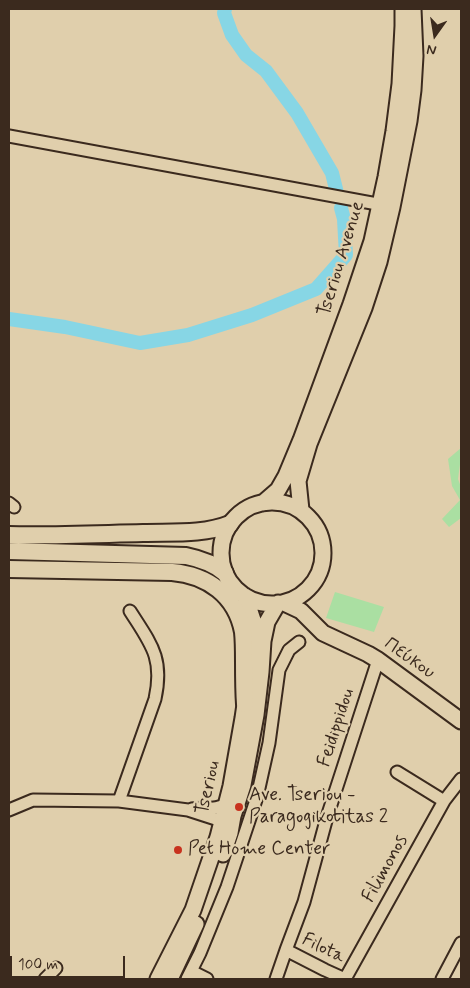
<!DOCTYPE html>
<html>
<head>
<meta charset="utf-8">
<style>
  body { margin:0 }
  #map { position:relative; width:470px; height:988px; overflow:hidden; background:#e0cfac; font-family:Mynerve,sans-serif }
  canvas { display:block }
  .frame { position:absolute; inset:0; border:10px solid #3b2a1e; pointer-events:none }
  .north { position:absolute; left:410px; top:10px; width:50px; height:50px; -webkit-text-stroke:4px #e0cfac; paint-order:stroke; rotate:193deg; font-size:14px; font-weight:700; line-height:20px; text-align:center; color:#3b2a1e }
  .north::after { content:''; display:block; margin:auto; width:18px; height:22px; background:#3b2a1e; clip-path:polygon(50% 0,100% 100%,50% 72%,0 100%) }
  .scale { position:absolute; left:10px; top:956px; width:115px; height:22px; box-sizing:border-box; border:2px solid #3b2a1e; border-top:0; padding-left:6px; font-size:15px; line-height:18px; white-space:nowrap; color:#3b2a1e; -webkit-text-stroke:4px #e0cfac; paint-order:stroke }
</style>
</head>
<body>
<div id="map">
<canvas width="470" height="988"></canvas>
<div class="frame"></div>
<div class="north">N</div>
<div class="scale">100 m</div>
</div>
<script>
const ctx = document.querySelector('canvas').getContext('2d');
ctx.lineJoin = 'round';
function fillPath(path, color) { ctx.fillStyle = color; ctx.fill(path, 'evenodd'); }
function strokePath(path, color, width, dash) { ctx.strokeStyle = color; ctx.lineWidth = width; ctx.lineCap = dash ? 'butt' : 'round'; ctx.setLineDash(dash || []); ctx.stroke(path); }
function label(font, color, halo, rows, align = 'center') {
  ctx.font = font + ' Mynerve,sans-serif'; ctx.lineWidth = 4.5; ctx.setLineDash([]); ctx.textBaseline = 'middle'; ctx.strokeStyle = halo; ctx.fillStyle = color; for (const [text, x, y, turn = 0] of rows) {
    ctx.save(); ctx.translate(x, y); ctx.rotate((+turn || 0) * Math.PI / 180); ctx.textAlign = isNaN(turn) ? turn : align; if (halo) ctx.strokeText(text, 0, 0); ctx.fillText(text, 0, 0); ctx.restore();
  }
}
const green = new Path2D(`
  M461,448V457L458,479L461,487V518L449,527L442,519L460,500L452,486L448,459Z
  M335,592L384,607L374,632L326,618Z`);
const river = new Path2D(`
  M225,9L224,13L232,35L246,55L266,71L297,113L332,173L337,193
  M9,319L65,327L140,343L188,335L252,315L316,289L346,255L344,219L341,208`);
const minor = new Path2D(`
  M9,136L388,206
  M9,503L14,507
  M397,772L444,801
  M119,801L155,699C164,658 151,644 130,611
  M192,809C204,807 217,811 227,803
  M9,810L33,800L119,801L188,810L222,821
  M286,950L325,970L345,979L444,801L461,779
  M191,971L207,979
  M45,979L56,968
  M187,979L200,953L227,887L257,797L269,743L279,670L289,650L299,642
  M276,979L286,950L304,902L327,817L378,660
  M442,979L461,943`);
const major = new Path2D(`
  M221 553a51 51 0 1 1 102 0a51 51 0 1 1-102 0Z
  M263,503L278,490L286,476L301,440L351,304L372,241L386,177L394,131L400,84L403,26V9
  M301,510L298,481L309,444L364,308L379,262L392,207L409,121L413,90L415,56L413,9
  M284,603L301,611L323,633L368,654L378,660L461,721
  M223,854L230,833L233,816L243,785L256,715L261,672L263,641L267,622L278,603
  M158,979L193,910L218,837L231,786L243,718L253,649L254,629L253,620L245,596
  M170,979L196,924`);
const highway = new Path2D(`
  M9,535C53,536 98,534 143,533C171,532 203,535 230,524
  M9,551L186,556C201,559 213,563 225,573
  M9,569L172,572C207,575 236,595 243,632C244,641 244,652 244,662C244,676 244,690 245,704`);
const markers = [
  [239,807,5,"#c8321e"],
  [178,850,5,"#c8321e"]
];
const streetNames = [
  ["Tseriou Avenue",342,259,-73],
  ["Πεύκου",409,659,35],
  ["Feidippidou",337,728,-72],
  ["Tseriou",209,788,-77],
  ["Filimonos",386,869,-61],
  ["Filota",323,949,26]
];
const poiNames = [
  ["Ave. Tseriou -",249,796],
  ["Paragogikotitas 2",249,818],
  ["Pet Home Center",188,850]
];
fillPath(green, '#aadfa2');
strokePath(river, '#87d6e5', 14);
strokePath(minor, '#3b2a1e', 15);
strokePath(major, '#3b2a1e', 19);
strokePath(highway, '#3b2a1e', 20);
strokePath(minor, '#e0cfac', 11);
strokePath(major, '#e0cfac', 15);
strokePath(highway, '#e0cfac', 16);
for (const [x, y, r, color] of markers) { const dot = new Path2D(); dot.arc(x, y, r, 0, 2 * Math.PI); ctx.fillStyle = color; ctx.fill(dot); strokePath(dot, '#e0cfac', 2); }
label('19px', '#3b2a1e', '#e0cfac', streetNames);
label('19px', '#3b2a1e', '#e0cfac', poiNames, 'left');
</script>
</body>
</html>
